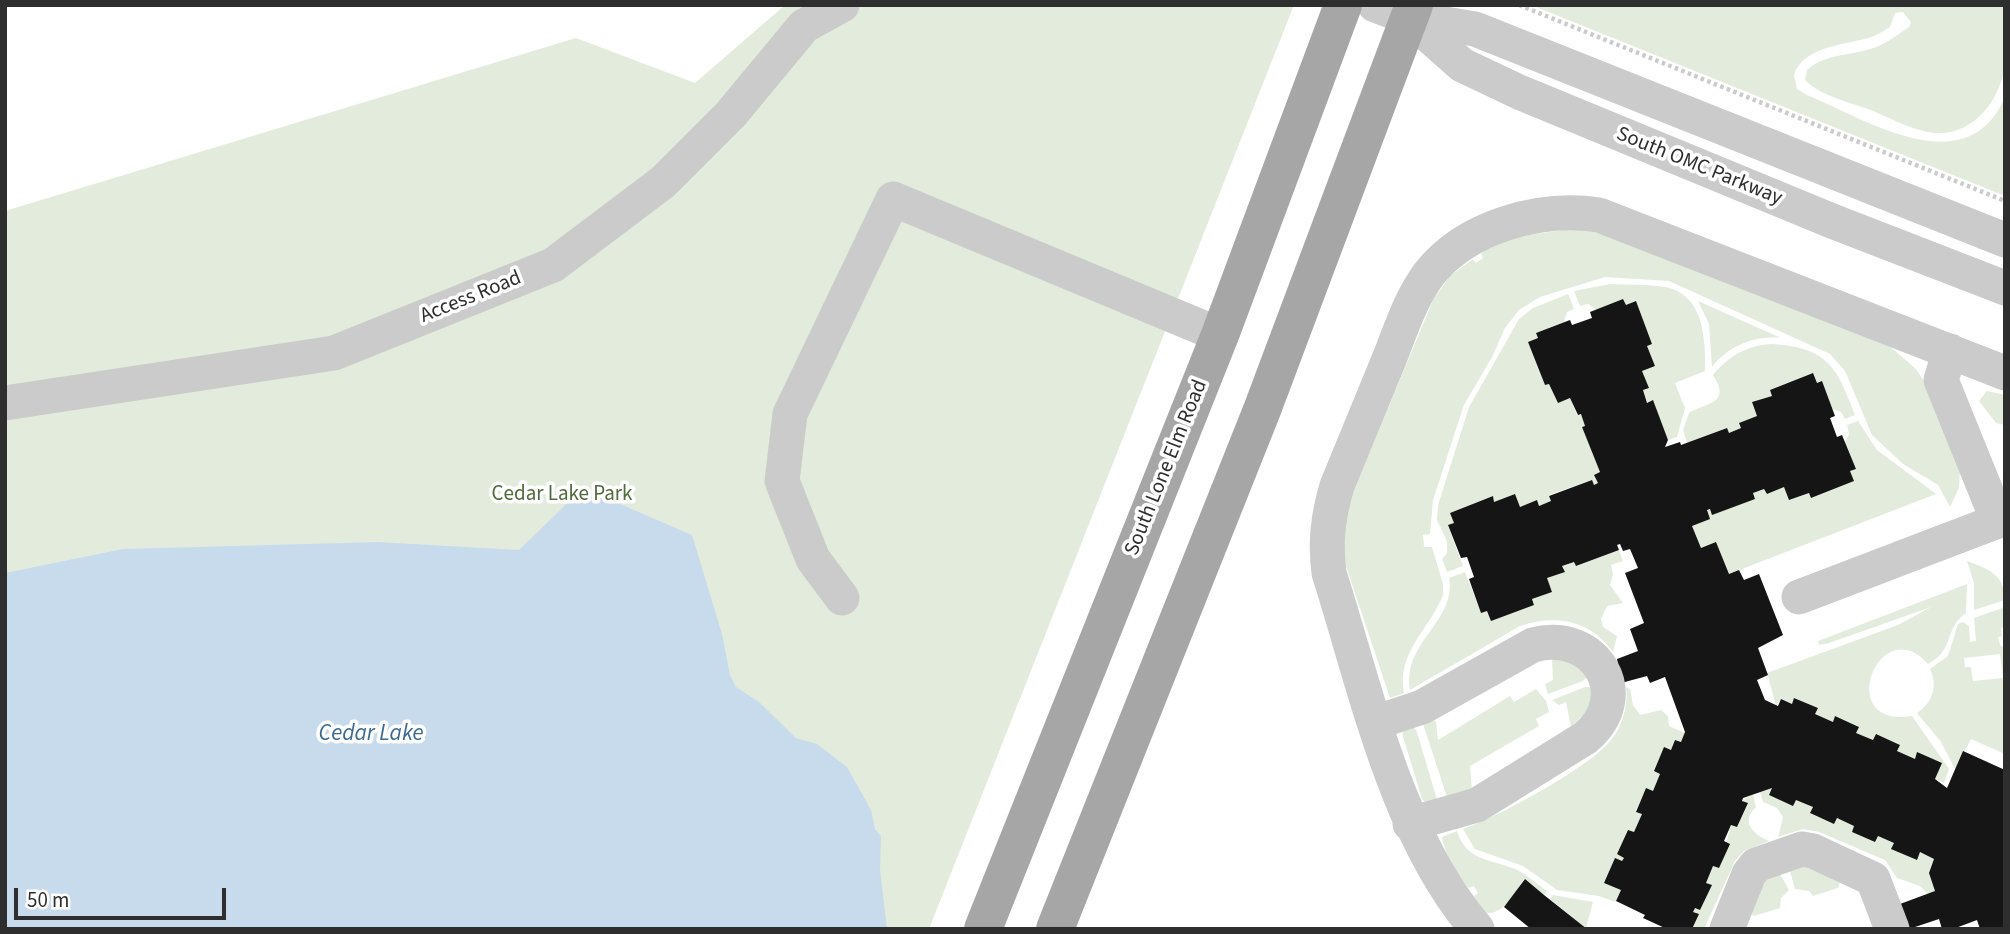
<!DOCTYPE html>
<html>
<head>
<meta charset="utf-8">
<style>
  body { margin:0 }
  #map { position:relative; width:2010px; height:934px; overflow:hidden; background:#fff; font-family:"Source Sans 3",sans-serif }
  canvas { display:block }
  .frame { position:absolute; inset:0; border:7px solid #2e2e2e; pointer-events:none }
  .scale { position:absolute; left:14px; top:888px; width:212px; height:32px; box-sizing:border-box; border:4px solid #2e2e2e; border-top:0; padding-left:9px; font-size:21px; line-height:24px; white-space:nowrap; color:#2e2e2e; -webkit-text-stroke:5px #fff; paint-order:stroke }
</style>
</head>
<body>
<div id="map">
<canvas width="2010" height="934"></canvas>
<div class="frame"></div>
<div class="scale">50 m</div>
</div>
<script>
const ctx = document.querySelector('canvas').getContext('2d');
ctx.lineJoin = 'round';
function fillPath(path, color) { ctx.fillStyle = color; ctx.fill(path, 'evenodd'); }
function strokePath(path, color, width, dash) { ctx.strokeStyle = color; ctx.lineWidth = width; ctx.lineCap = dash ? 'butt' : 'round'; ctx.setLineDash(dash || []); ctx.stroke(path); }
function label(font, color, halo, rows, align = 'center') {
  ctx.font = font + ' "Source Sans 3",sans-serif'; ctx.lineWidth = 7; ctx.setLineDash([]); ctx.textBaseline = 'middle'; ctx.strokeStyle = halo; ctx.fillStyle = color; for (const [text, x, y, turn = 0] of rows) {
    ctx.save(); ctx.translate(x, y); ctx.rotate((+turn || 0) * Math.PI / 180); ctx.textAlign = isNaN(turn) ? turn : align; if (halo) ctx.strokeText(text, 0, 0); ctx.fillText(text, 0, 0); ctx.restore();
  }
}
const green = new Path2D(`
  M785,5H1294L929,929H5V211L576,38L695,83Z
  M1531,5H2005C2005,25 2007,46 2005,65C2000,101 1973,136 1934,133C1914,131 1892,119 1873,111C1853,103 1820,96 1805,80L1807,70C1825,54 1847,56 1870,49C1883,46 1897,35 1909,27L1911,22L1903,12L1895,13L1890,27C1882,32 1874,37 1865,39C1842,45 1803,47 1794,75L1797,89L1807,95C1867,120 1967,185 2005,97V196Z
  M1584,227L1887,344L1916,369L1927,386L1960,469L1959,488L1950,507L1938,485L1903,464L1872,435L1845,371L1830,354L1669,281L1605,277L1540,297L1519,310L1505,328L1492,357L1464,405L1433,500L1430,534L1423,535L1424,547H1432L1443,584V595C1430,629 1396,652 1404,693L1390,698L1343,557L1342,546L1350,500L1433,300L1450,276L1473,259L1476,263L1483,258L1481,254L1484,251L1515,237Z
  M1610,284C1628,285 1647,284 1665,287C1704,294 1706,340 1705,371L1675,383L1685,408L1677,437L1668,440L1653,401L1647,403L1643,390L1649,388L1642,371L1655,366L1647,346L1652,344L1636,301L1626,305L1623,299L1597,310L1588,304L1580,306L1574,291Z
  M1568,294L1574,309L1567,312L1564,322L1536,333L1538,338L1528,342L1545,385L1549,384L1558,403L1570,398L1577,415L1581,414L1585,426L1582,427L1600,472L1595,475L1598,483L1594,485L1591,480L1549,495L1551,501L1539,506L1537,500L1520,507L1515,494L1494,502L1492,496L1450,513L1454,523L1448,526L1463,566L1447,572L1442,559L1447,553V541L1437,520L1438,505L1469,407L1519,319L1533,308Z
  M1698,301L1781,338C1755,335 1728,346 1712,367L1709,324Z
  M1773,344C1828,348 1837,367 1855,415L1845,419L1841,412L1832,409L1822,382L1817,383L1812,373L1770,390L1772,396L1752,402L1757,416L1739,423L1741,428L1729,433L1726,428L1687,443L1683,430L1689,413C1706,402 1732,405 1713,375C1729,356 1747,345 1773,344Z
  M1987,391L2005,395V425L1996,423L1979,401Z
  M1858,421L1877,450L1936,494L1729,574L1716,543L1701,548L1692,526L1707,510L1755,499L1753,493L1764,489L1767,494L1784,487L1790,500L1809,493L1812,498L1854,481L1850,471L1856,469L1845,442L1849,434L1847,425Z
  M1619,550L1623,561L1611,565L1613,574L1610,585L1623,603L1607,606L1601,619L1603,627L1617,636L1613,652C1590,620 1556,614 1520,626L1410,690C1402,642 1457,621 1449,578L1465,572L1481,612L1534,605L1532,599L1552,592L1547,578L1564,572L1562,566L1574,562L1577,566Z
  M1967,561C1989,569 2005,575 2005,600L1974,610V583Z
  M1967,584L1966,613C1944,628 1955,650 1928,664C1879,609 1833,729 1912,716L1949,769L1944,783L1935,779L1941,763L1917,753L1915,759L1897,751L1900,745L1876,734L1873,740L1856,733L1858,726L1836,716L1833,722L1815,714L1818,708L1795,698L1792,704L1781,699L1776,706L1767,673L1898,625L1931,607L1829,643L1819,645L1818,641Z
  M2005,607V627L2001,628L2002,636L1998,637L2000,645L2005,648V754L1971,739L1955,769L1941,742L1917,713C1933,702 1938,686 1930,669L1948,656L1958,624L1963,622L1969,626L1970,642L1976,641L1974,618ZM2000,654L2003,678L1973,681L1971,667H1965L1964,658Z
  M1555,653L1589,675L1583,681L1548,694L1545,684L1553,680L1552,659Z
  M1585,687H1593V705L1571,727L1566,702L1559,705L1552,700Z
  M1626,687L1630,689L1633,705L1640,715L1661,710L1668,716L1669,726L1685,733L1681,742L1675,740L1671,750L1664,748L1654,771L1660,774L1653,791L1646,788L1636,811L1642,814L1634,832L1628,830L1617,854L1624,858L1621,890L1615,902L1599,896L1557,890L1523,866L1475,849L1463,829C1496,818 1592,766 1612,739C1623,725 1628,705 1626,687Z
  M1536,689L1546,701L1549,712L1536,719L1539,726L1470,766L1472,791L1448,800L1422,721L1432,719L1436,722L1438,740L1510,696L1514,702Z
  M1412,724L1417,732L1438,803H1426L1422,799L1402,733Z
  M1772,788L1769,795L1793,805L1796,800L1813,807L1811,814L1834,824L1837,818L1854,826L1852,832L1875,842L1878,836L1894,843L1892,849L1916,860L1920,852L1934,859L1929,873L1935,891L1928,894L1920,886L1897,878L1885,860L1819,832L1803,829L1778,837L1783,817L1777,808L1763,802L1760,792Z
  M1753,794L1756,807C1739,823 1755,835 1769,841L1744,851L1735,861L1704,929H1692L1698,915L1693,912L1695,908L1700,910L1711,885L1706,883L1713,866L1719,868L1731,825L1737,827L1748,804L1742,801Z
  M1457,831C1466,861 1490,859 1515,869C1526,874 1537,884 1547,891L1544,895L1524,879C1514,893 1503,918 1483,912L1474,896L1478,893L1474,886L1469,888C1458,876 1444,853 1442,837Z
  M1803,863L1840,882L1838,888L1813,896L1809,891L1795,889L1789,868Z
  M1779,872L1789,890L1781,898L1780,908L1754,916L1750,913L1762,879Z
  M1553,895L1593,902L1586,928L1550,899Z`);
const water = new Path2D(`
  M583,488L692,535L722,634L730,675L736,687L759,702L796,738L817,744L847,767L871,810L875,829L881,836L880,869L887,929H5V573L123,549L378,542L519,550Z`);
const building = new Path2D(`
  M1623,299L1626,305L1636,301L1652,344L1647,346L1655,366L1642,371L1649,388L1643,390L1647,403L1653,400L1668,440L1665,447L1680,442L1681,445L1727,428L1729,433L1741,428L1739,423L1757,416L1752,402L1772,396L1770,390L1813,373L1817,383L1822,381L1835,416L1830,418L1837,437L1842,435L1856,469L1850,471L1854,481L1811,498L1809,493L1789,500L1784,487L1767,494L1764,489L1753,493L1755,499L1712,515L1710,509L1707,510L1710,519L1692,526L1701,548L1716,542L1729,574L1739,570L1744,580L1759,574L1783,635L1758,648L1768,675L1757,680L1765,700L1778,706L1781,699L1792,704L1794,698L1818,708L1815,714L1833,722L1835,716L1859,727L1856,733L1873,740L1876,734L1900,745L1897,751L1915,759L1917,752L1942,763L1935,779L1947,788L1963,751L2005,770V929H1980L1977,920L1953,929H1942L1939,919L1909,929L1900,904L1935,891L1929,873L1934,859L1920,852L1917,860L1891,849L1894,843L1878,836L1875,842L1852,832L1854,826L1837,818L1834,824L1810,813L1813,807L1796,800L1793,806L1769,795L1772,788L1743,798L1742,801L1748,803L1737,827L1731,825L1724,841L1730,844L1719,868L1713,866L1706,883L1712,885L1700,910L1695,908L1693,912L1699,914L1692,929H1667L1643,918L1645,915L1616,901L1621,890L1604,883L1615,858L1622,861L1624,858L1617,854L1628,830L1634,832L1642,814L1636,812L1646,788L1653,791L1660,774L1654,771L1664,747L1671,750L1675,740L1681,742L1685,732L1665,677L1650,683L1647,676L1621,683L1617,659L1638,651L1630,629L1644,623L1625,573L1638,568L1630,549L1623,551L1620,544L1617,545L1619,550L1576,566L1574,562L1562,566L1565,572L1547,578L1552,592L1532,599L1534,605L1491,621L1487,611L1481,613L1469,579L1474,577L1467,557L1461,558L1448,525L1454,523L1450,513L1493,496L1494,502L1515,494L1520,507L1537,500L1539,506L1551,501L1549,496L1592,480L1594,485L1598,483L1594,475L1600,472L1582,427L1585,426L1581,414L1578,415L1570,398L1558,403L1549,384L1545,385L1528,342L1538,338L1536,333L1570,320L1572,325L1592,318L1590,312Z
  M1525,879L1544,895L1587,929H1531L1504,907Z`);
const path = new Path2D(`
  M1519,5L2005,201`);
const minor = new Path2D(`
  M1375,5L1409,18L1475,29L2005,240
  M1409,18L1462,65L1519,92L1832,221L2005,288
  M5,403L334,353L553,265L663,182L731,114L804,26L842,5
  M1799,597L1998,521L1941,380L1950,351
  M842,598L813,559L782,481L790,414L893,199L1220,335
  M1377,722L1422,707L1533,645C1596,628 1636,696 1585,738L1477,805L1410,824
  M1477,929C1396,835 1366,689 1329,573C1325,542 1328,516 1337,486C1355,443 1372,400 1390,357C1401,329 1411,298 1429,274C1467,226 1541,206 1599,215L2005,373
  M1727,929L1749,874L1756,865L1802,849L1813,851L1873,879L1892,929`);
const major = new Path2D(`
  M983,929L1220,335L1343,5
  M1055,929L1262,410L1414,5`);
const streetNames = [
  ["South OMC Parkway",1699,167,22],
  ["Access Road",471,298,-22],
  ["South Lone Elm Road",1167,468,-68]
];
const parkNames = [
  ["Cedar Lake Park",562,495]
];
const waterNames = [
  ["Cedar Lake",371,735]
];
fillPath(green, '#e3ecdc');
fillPath(water, '#c7dbed');
fillPath(building, '#151515');
strokePath(path, '#cbcbcb', 4.5, [3.5, 3.5]);
strokePath(minor, '#cbcbcb', 35);
strokePath(major, '#a6a6a6', 38);
label('21px', '#2e2e2e', '#fff', streetNames);
label('21px', '#4e6b3a', '#fff', parkNames);
label('italic 23px', '#3a6a93', '#fff', waterNames);
</script>
</body>
</html>
